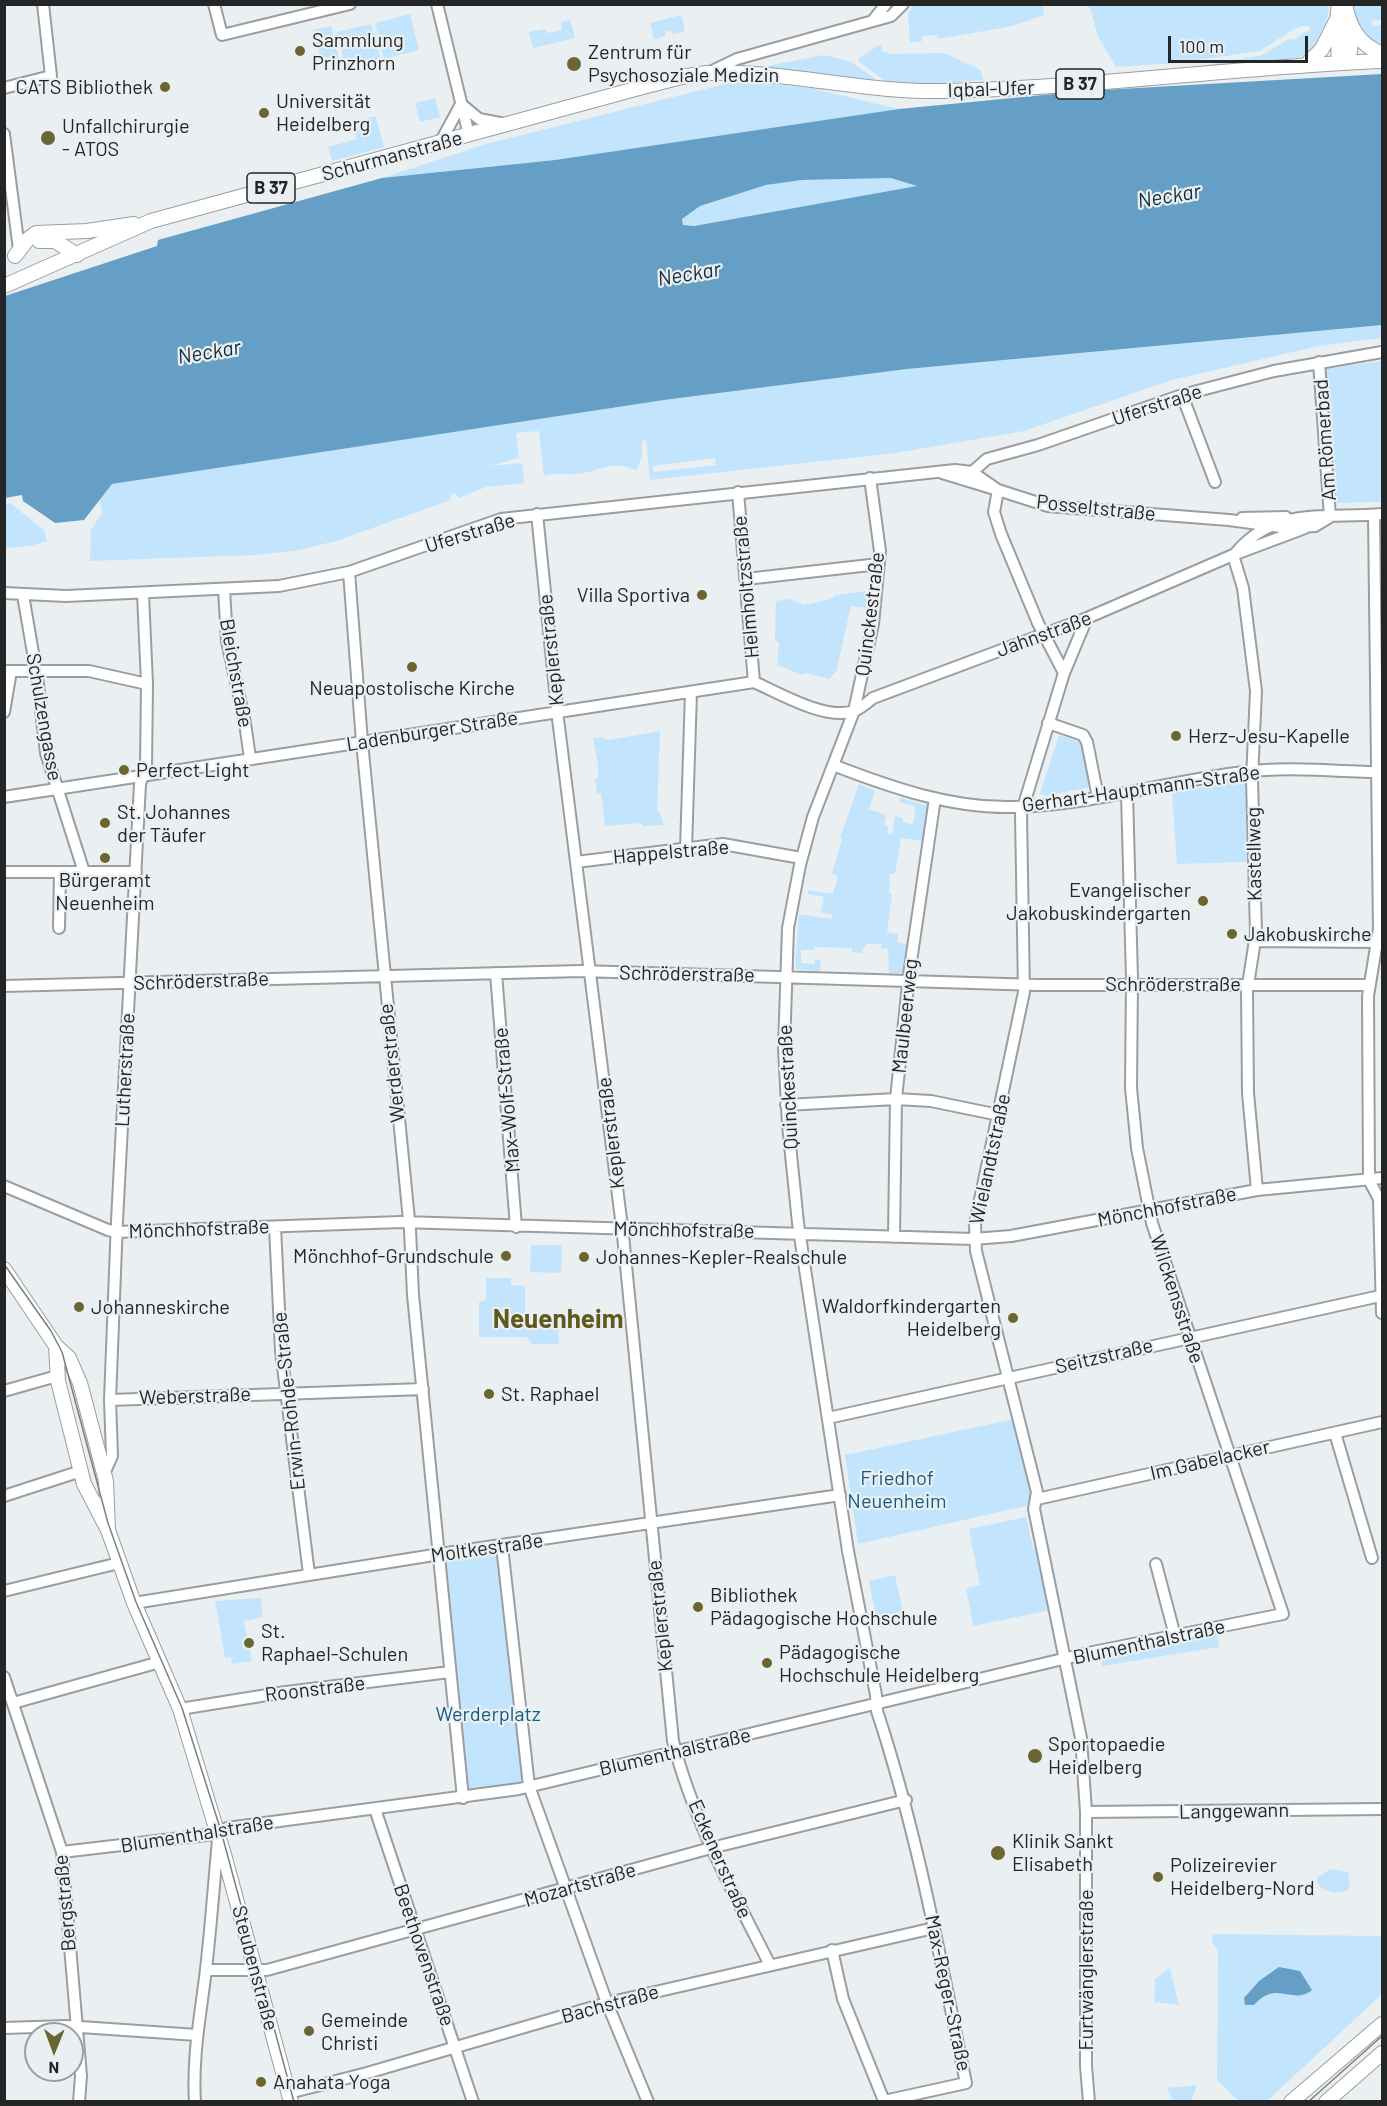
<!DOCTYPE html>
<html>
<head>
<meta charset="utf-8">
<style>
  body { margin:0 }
  #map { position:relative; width:1387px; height:2106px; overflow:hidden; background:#eaeff2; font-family:Barlow,sans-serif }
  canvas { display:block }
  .frame { position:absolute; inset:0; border:6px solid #232527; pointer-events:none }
  .north { position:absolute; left:24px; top:2022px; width:60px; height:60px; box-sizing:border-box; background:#eaeff2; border:2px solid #9a9ea1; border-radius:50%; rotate:181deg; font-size:16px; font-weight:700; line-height:24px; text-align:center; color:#232527 }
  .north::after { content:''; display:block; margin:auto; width:21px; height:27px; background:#6b6532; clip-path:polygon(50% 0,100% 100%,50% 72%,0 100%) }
  .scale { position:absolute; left:1168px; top:36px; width:140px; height:27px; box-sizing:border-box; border:3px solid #232527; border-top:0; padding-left:8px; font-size:18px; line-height:21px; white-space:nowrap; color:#232527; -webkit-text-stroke:4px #eaeff2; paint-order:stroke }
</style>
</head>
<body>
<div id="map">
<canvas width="1387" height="2106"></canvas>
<div class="frame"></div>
<div class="north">N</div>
<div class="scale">100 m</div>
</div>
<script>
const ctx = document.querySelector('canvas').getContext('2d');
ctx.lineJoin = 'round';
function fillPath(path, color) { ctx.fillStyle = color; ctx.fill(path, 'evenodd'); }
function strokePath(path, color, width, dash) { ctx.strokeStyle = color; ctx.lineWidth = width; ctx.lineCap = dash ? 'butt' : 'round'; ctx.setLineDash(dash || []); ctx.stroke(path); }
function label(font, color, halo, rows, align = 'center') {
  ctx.font = font + ' Barlow,sans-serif'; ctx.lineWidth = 4.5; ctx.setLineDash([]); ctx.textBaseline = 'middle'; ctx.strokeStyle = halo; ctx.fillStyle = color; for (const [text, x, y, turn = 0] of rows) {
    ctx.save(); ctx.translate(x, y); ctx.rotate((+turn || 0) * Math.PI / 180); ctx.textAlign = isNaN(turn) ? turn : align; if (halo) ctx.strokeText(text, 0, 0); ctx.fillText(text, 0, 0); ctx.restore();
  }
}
const green = new Path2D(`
  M1042,4L1044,15L1013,26L938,39L937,35L923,36L922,41L910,43L908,14L913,5Z
  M1086,5H1329C1326,29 1324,51 1296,58L1175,71L1262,55L1289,39L1294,40L1305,32L1310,31V27L1303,26L1294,29L1260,51L1176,63L1116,67L1098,36L1090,8Z
  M1353,5H1382V20L1372,21L1373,26L1382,24V47L1360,32Z
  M410,14L419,50L384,59L375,23Z
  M681,15L685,31L673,35L672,31L665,32L666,36L654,39L650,23Z
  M570,19L575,38L533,48L529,32L546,29L548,33L562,30L561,22Z
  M371,24L381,60L346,68L337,32Z
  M331,26L339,60L322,64L313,30Z
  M881,44L883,51L891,54L944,53L981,70L983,80L928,84L889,83L859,62V58Z
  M824,55L851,62L883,84L850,81L762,67Z
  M741,80L810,88L899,109L555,160L382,178L486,144Z
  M435,98L440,117L420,122L415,103Z
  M376,116L384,147L332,161L328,147L357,139L353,122Z
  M891,178L919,186L694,226L683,225L682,219L700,206L766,185L802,180Z
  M1382,325V338L1319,346L1172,380L1024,431L896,453L650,480L646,439L642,442V456L637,470C631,470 629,467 624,466C607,463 592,473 577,474C564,475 558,472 544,476L539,431L516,433L519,458L490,466L522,463L524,483L486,487L459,498L455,493L450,495L451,500L336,541L294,551L254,555L90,561L91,530L102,513L100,499L112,484L664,400L907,369ZM715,458L716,465L653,472V466Z
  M1382,361V502L1334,503L1325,369Z
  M10,503L44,530L47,541L30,546L5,548V504Z
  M866,591V608L851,606L836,672L829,679L805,673L803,675L777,665L779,643L775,639L776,601L789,599L804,605L831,599L836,595Z
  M660,731L657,811H659L664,825L643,826L642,823L605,826L601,793H597L595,779L598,778V764L593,738L601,737L608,740Z
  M1059,735L1080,742L1091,787L1045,796L1040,794Z
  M1242,780L1245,782L1247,862L1177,864L1172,793Z
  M859,784L875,791L869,809L886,815L884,825L888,826L887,834H892L895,816L903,818V822L911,824L914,822L915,806L899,802L901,798L928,806L923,841L901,838L895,874H890L889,893L892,894L887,932L898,934L897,942L908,945L904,973H889L888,949L881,948V944H867L860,953L852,952V948L815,947L814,950H801V963L815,964V960H821L820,971L795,969L799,914L832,919L833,915L821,912L824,897L808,894V890L833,894L838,876L831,874C833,872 840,847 842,839L840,838Z
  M531,1245H562L561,1273L530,1272Z
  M486,1278H511V1285L525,1286V1324L558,1323L559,1344H532L527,1337H479V1302L486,1300Z
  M1015,1419L1030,1487V1505L858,1544L845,1455Z
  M1026,1517L1033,1548H1037L1051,1610L973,1626L966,1588L980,1585L969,1529Z
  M499,1550L524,1785L467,1794L443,1563L445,1557Z
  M895,1575L903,1612L876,1617L869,1581Z
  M261,1598L263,1617L244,1621L252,1661L232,1664L231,1657L225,1658L215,1601Z
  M1217,1631L1219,1647L1102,1666L1101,1654Z
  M1330,1869L1348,1872L1350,1884L1348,1890C1336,1895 1325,1893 1317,1883V1878Z
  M1213,1934L1382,1936V1994L1267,2101H1239L1217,2080L1218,1950L1212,1943Z
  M1170,1968L1179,2005L1154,2002L1155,1979Z
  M1197,2085L1191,2101H1173L1167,2088Z`);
const water = new Path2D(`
  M1382,74V325L907,369L664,400L112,484L84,520L55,523L23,501L22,495L5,498V296L157,246L158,240L382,178L555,160L899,109L1085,91ZM891,178L917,186L694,226L683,225L682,219L700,206L766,185L802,180Z
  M1279,1967L1300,1971L1312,1990C1292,2006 1277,1979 1254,2005H1245L1244,1998L1259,1981Z`);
const minor = new Path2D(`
  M214,4L222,35L350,4
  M437,4L469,135
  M874,19L886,4
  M710,72L737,59L891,16L903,4
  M4,88L51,76L43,4
  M461,104L479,119L500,123
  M4,134L19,249
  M440,143L461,104
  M1319,362L1330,517
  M1182,395L1215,482
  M972,472L987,459L1038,445L1182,395L1274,371L1382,352
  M942,473L998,490
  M998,490L994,512L1001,534L1038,623L1064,673
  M738,492L754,682
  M537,514L558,719L623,1235L673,1741C693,1820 733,1892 770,1965
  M1242,518L1286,517
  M1233,555L1243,588L1256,691L1252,779L1256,934L1247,991L1248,1093L1257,1190
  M1234,555C1274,505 1326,519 1382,514
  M349,572L362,742L410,1230L413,1295L463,1798
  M746,579L879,564
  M224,589L227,641L245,723L250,758
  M4,593L66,596L279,586L349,572L501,519L955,470L972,472L998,490L1048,506L1229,520L1288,528L1315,526L1330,517
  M23,595L37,676L46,753L84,872
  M1087,618L1064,673L1021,814L1024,992L975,1223L976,1251L1037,1492L1034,1509L1081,1738L1086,1812V2066L1089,2102
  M4,671H89L147,684
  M4,712L11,671
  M1048,723L1083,735L1087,742L1098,797
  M833,765C890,787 952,809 1014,807C1092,805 1168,781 1244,772C1289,766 1337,772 1382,772
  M4,797L754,682C779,693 826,721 854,711C860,709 868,702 873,698L1087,618L1233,555L1305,528
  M686,849L691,692
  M576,862L723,844L801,858
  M4,872H136
  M59,928L60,873
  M1256,941L1377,942
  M496,973L516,1227
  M4,986L581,971L1038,985H1369
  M786,1105L896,1099L931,1101L999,1115
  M1369,1180L1368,996L1379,929L1374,515
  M1369,1180L1379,1199L1382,1313
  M4,1186L108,1230L117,1232L401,1222L974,1239L1011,1236L1257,1190L1382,1178
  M275,1227L281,1351L309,1574
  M894,1237L896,1099L909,975L935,798
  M4,1391L57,1376
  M110,1400L423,1389
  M828,1418L1380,1296
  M1335,1433L1372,1558
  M104,1474L112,1456L110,1400L117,1221L140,784L146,766L147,684L143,594
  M4,1496L81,1471
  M1037,1499L1382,1422
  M502,1546L529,1786L607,2003L648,2102
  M1156,1564L1175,1636
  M4,1591L119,1563
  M134,1603L440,1554L840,1495
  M4,1677L62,1852L81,2076L79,2102
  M13,1703L160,1662
  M180,1709L286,1692L450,1672
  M375,1809L473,2102
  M1086,1812L1382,1809
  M62,1852L215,1834L227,1828L519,1789L1088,1653L1283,1614L1152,1223L1137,1148L1131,1088L1132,979L1127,793
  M832,1950L843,1999L884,2101L966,2083C940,1957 917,1832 877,1711L876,1695L848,1551L798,1223L788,1125L784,1048L788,928L800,865L813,817L854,711L873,624L880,551L870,478
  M206,1970H267L711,1848L906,1800
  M4,2028L66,2026L197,2035
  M289,2093L367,2073L607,2003L934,1928
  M195,2102C192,2056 201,2013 206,1969C211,1926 214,1883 218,1840`);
const major = new Path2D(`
  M1345,4C1350,29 1359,44 1382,54
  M1348,62L1352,39L1350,27
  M1339,63L1337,21L1339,4
  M1306,65L1322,49L1335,23
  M39,241H55L77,255
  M15,256L28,239L36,233L87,231L134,224
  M4,286L151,221L650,85C668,81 688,74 708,73C786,70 864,93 943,91C1090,88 1236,67 1382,61
  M4,1269L56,1346L69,1358L80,1383L106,1481L108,1528
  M56,1346L58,1381L84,1484L108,1530L134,1603L180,1709L225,1858L291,2102
  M1291,2102L1382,2024
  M1326,2102L1382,2053`);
const tram = new Path2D(`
  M4,1264L51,1331L62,1352L108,1523L136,1602L182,1708L221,1831L294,2102
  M1308,2102L1382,2036`);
const markers = [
  [300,51,6,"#6b6532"],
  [574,64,8,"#6b6532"],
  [165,87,6,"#6b6532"],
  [264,113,6,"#6b6532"],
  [48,138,8,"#6b6532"],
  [702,595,6,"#6b6532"],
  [412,667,6,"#6b6532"],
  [1176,736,6,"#6b6532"],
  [124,770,6,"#6b6532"],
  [105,823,6,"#6b6532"],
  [105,858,6,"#6b6532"],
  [1203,901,6,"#6b6532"],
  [1232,934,6,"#6b6532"],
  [506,1256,6,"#6b6532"],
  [584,1257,6,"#6b6532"],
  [79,1307,6,"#6b6532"],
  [1013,1318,6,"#6b6532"],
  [489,1394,6,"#6b6532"],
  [698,1607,6,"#6b6532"],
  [249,1643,6,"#6b6532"],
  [767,1663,6,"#6b6532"],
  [1035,1756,8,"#6b6532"],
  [998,1853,8,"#6b6532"],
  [1158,1877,6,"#6b6532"],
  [309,2031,6,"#6b6532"],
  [261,2082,6,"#6b6532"]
];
const shields = [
  [1080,84,48],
  [271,188,48]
];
const shieldNames = [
  ["B 37",1080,84],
  ["B 37",271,188]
];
const poiNames = [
  ["Sammlung",312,40],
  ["Prinzhorn",312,63],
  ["Zentrum für",588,52],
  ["Psychosoziale Medizin",588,75],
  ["CATS Bibliothek",153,87,"right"],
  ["Universität",276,101],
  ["Heidelberg",276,124],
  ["Unfallchirurgie",62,126],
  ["- ATOS",62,149],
  ["Villa Sportiva",690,595,"right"],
  ["Neuapostolische Kirche",412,688,"center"],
  ["Herz-Jesu-Kapelle",1188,736],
  ["Perfect Light",136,770],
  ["St. Johannes",117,812],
  ["der Täufer",117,835],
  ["Bürgeramt",105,880,"center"],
  ["Neuenheim",105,903,"center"],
  ["Evangelischer",1191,890,"right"],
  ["Jakobuskindergarten",1191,913,"right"],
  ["Jakobuskirche",1244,934],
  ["Mönchhof-Grundschule",494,1256,"right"],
  ["Johannes-Kepler-Realschule",596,1257],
  ["Waldorfkindergarten",1001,1306,"right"],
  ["Heidelberg",1001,1329,"right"],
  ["Johanneskirche",91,1307],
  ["St. Raphael",501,1394],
  ["Bibliothek",710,1595],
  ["Pädagogische Hochschule",710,1618],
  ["St.",261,1631],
  ["Raphael-Schulen",261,1654],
  ["Pädagogische",779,1652],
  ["Hochschule Heidelberg",779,1675],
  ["Sportopaedie",1048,1744],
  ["Heidelberg",1048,1767],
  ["Klinik Sankt",1012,1841],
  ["Elisabeth",1012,1864],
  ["Polizeirevier",1170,1865],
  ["Heidelberg-Nord",1170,1888],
  ["Gemeinde",321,2020],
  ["Christi",321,2043],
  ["Anahata Yoga",273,2082]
];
const streetNames = [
  ["Iqbal-Ufer",991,89,-2],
  ["Schurmanstraße",392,156,-15],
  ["Uferstraße",1157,405,-18],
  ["Am Römerbad",1325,440,-94],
  ["Posseltstraße",1096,508,6],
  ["Uferstraße",470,533,-17],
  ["Helmholtzstraße",746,587,-95],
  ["Quinckestraße",870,614,-83],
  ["Jahnstraße",1044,634,-20],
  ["Keplerstraße",551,650,-96],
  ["Bleichstraße",236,673,80],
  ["Schulzengasse",44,717,80],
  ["Ladenburger Straße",432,731,-9],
  ["Gerhart-Hauptmann-Straße",1141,789,-8],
  ["Happelstraße",671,852,-5],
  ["Kastellweg",1254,854,-91],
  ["Schröderstraße",687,974,1],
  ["Schröderstraße",201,981,-2],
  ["Schröderstraße",1173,984],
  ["Maulbeerweg",905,1016,-84],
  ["Werderstraße",392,1063,-96],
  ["Lutherstraße",125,1070,-87],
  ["Quinckestraße",788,1087,-93],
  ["Max-Wolf-Straße",507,1100,-95],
  ["Keplerstraße",611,1133,-97],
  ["Wielandtstraße",990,1159,-78],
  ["Mönchhofstraße",1167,1207,-11],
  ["Mönchhofstraße",199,1229,-2],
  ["Mönchhofstraße",684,1230,1],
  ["Wilckensstraße",1177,1299,72],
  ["Seitzstraße",1104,1356,-13],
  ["Weberstraße",195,1396,-2],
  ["Erwin-Rohde-Straße",289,1401,-96],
  ["Im Gabelacker",1210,1460,-13],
  ["Moltkestraße",487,1548,-8],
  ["Keplerstraße",660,1616,-96],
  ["Blumenthalstraße",1149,1642,-12],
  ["Roonstraße",315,1689,-7],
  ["Blumenthalstraße",675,1752,-13],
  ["Langgewann",1234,1811,-1],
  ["Blumenthalstraße",197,1834,-9],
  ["Eckenerstraße",720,1859,66],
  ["Mozartstraße",580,1885,-16],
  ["Bergstraße",65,1903,-95],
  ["Beethovenstraße",424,1955,71],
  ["Steubenstraße",255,1968,75],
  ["Furtwänglerstraße",1086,1970,-90],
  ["Max-Reger-Straße",948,1993,78],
  ["Bachstraße",610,2004,-15]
];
const parkNames = [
  ["Friedhof",897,1478],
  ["Neuenheim",897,1501],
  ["Werderplatz",488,1714]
];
const waterNames = [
  ["Neckar",1169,196,-9],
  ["Neckar",689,274,-9],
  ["Neckar",209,352,-9]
];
const districtNames = [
  ["Neuenheim",558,1319]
];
fillPath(green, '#c2e5fd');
fillPath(water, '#659fc6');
strokePath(minor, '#9a9ea2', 14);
strokePath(major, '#9a9ea2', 16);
strokePath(minor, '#fff', 10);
strokePath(major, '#fff', 14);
strokePath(tram, '#7b7f81', 1.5);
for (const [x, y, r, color] of markers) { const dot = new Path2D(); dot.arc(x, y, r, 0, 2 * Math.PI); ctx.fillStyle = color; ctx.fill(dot); strokePath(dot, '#eaeff2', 2); }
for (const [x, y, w] of shields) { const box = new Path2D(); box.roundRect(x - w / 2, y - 15, w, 30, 4.5); ctx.fillStyle = '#eaeff2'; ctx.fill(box); strokePath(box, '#232527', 1.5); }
label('bold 18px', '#232527', null, shieldNames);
label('20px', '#232527', '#eaeff2', poiNames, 'left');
label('20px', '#232527', '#eaeff2', streetNames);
label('20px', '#145a81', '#eaeff2', parkNames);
label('italic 21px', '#122d3e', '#eaeff2', waterNames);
label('bold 26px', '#60591d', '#eaeff2', districtNames);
</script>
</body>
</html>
